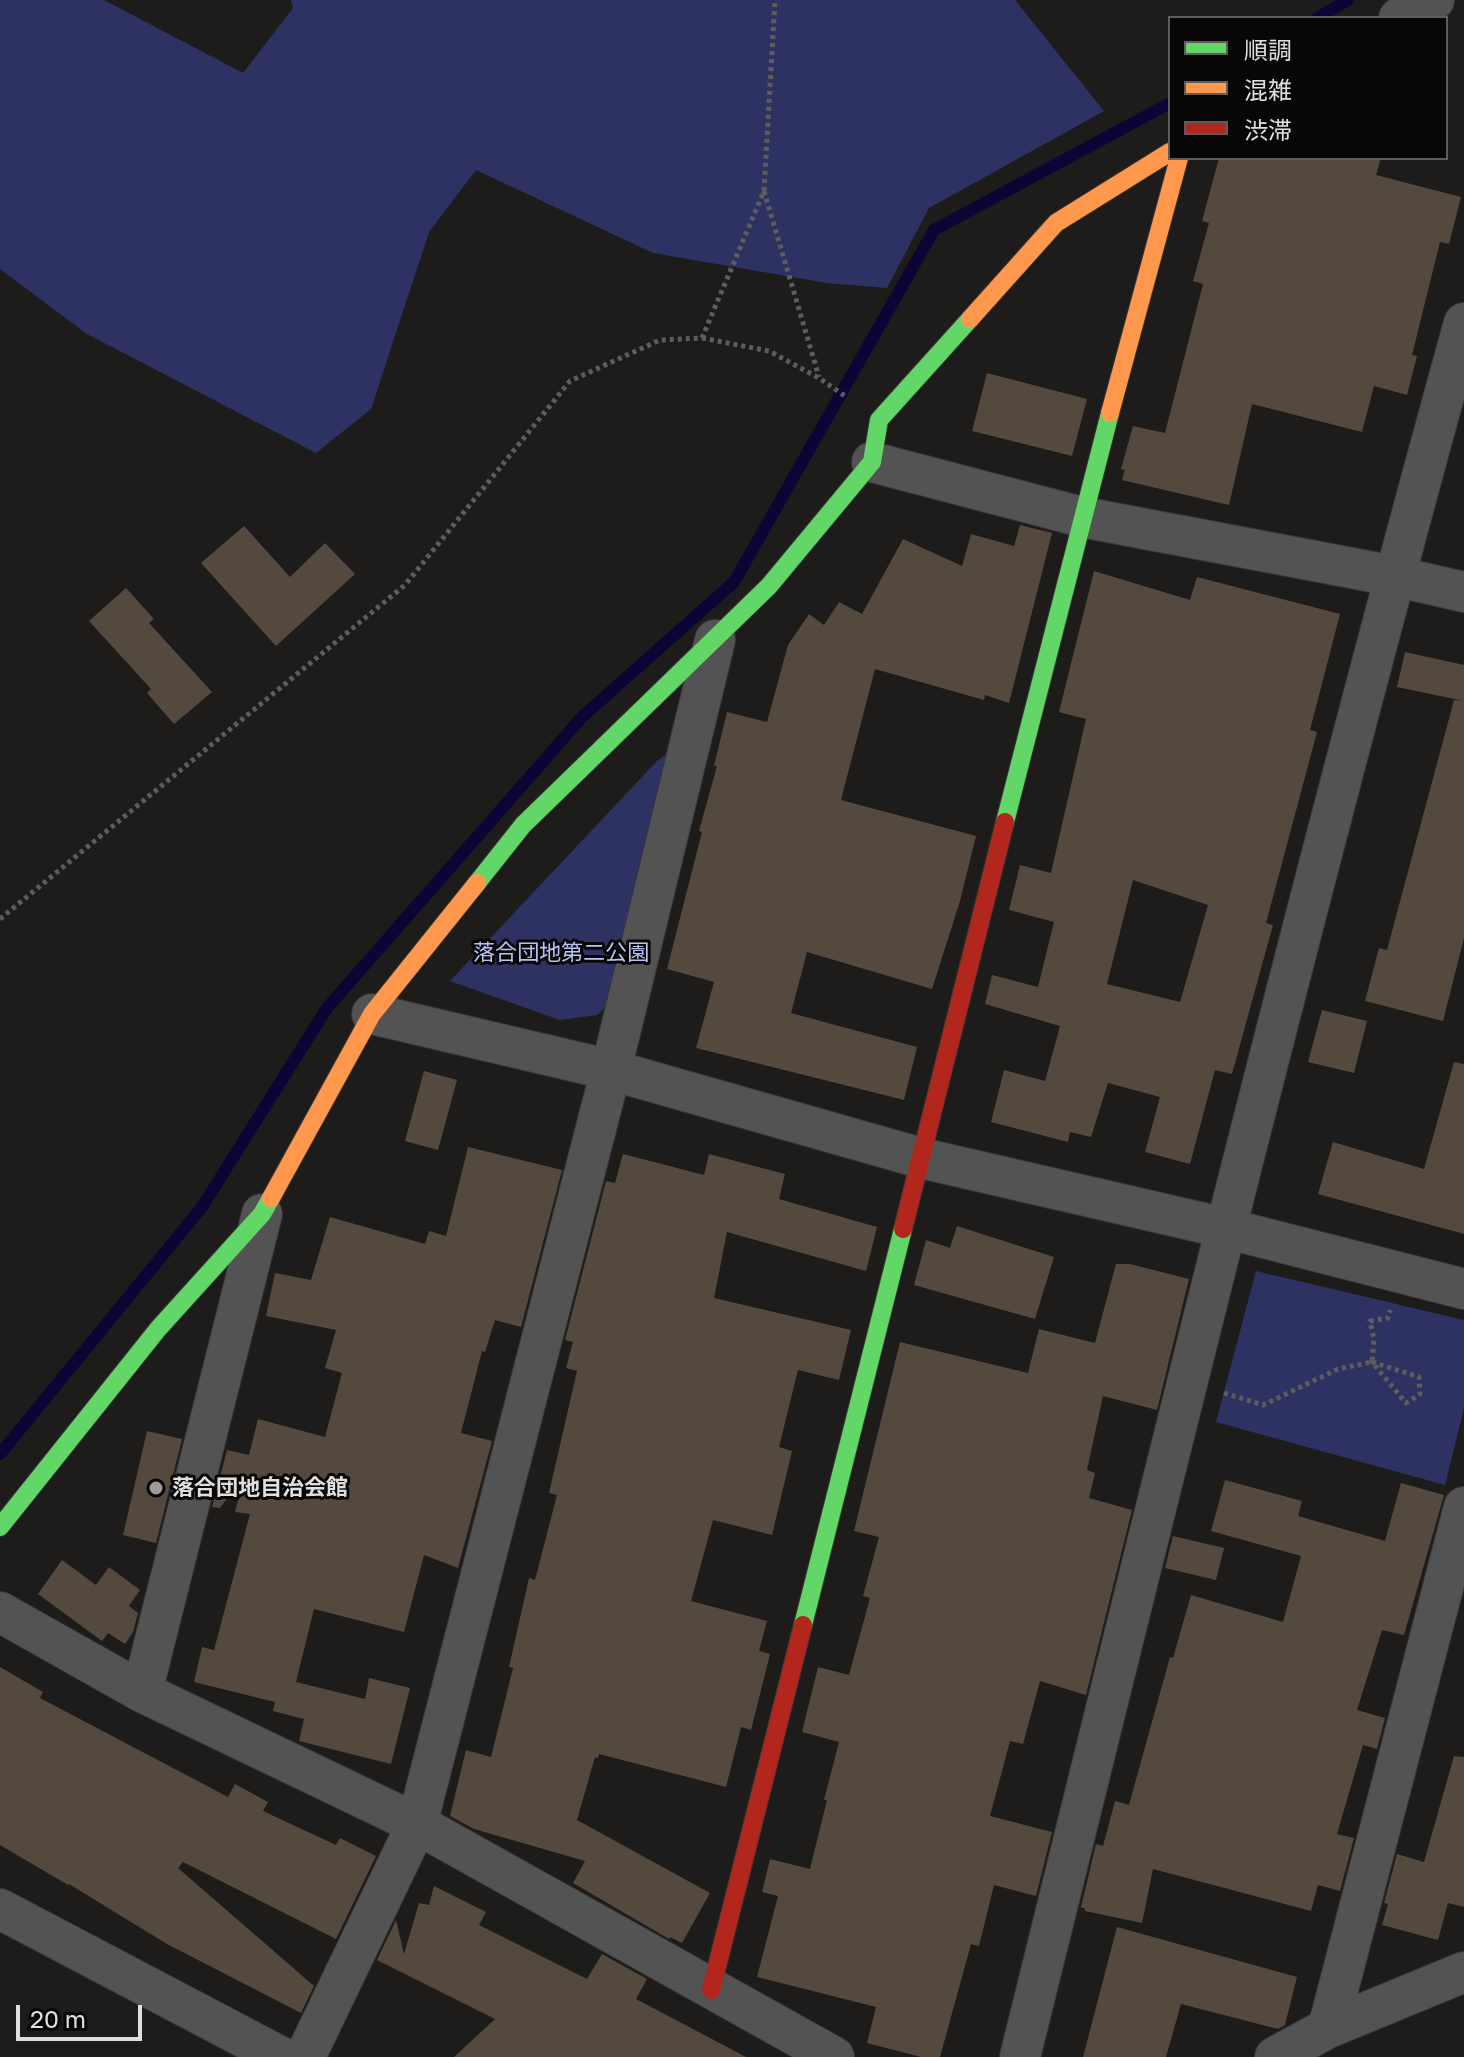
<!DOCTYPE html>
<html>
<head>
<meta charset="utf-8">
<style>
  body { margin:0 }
  #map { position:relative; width:1464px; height:2057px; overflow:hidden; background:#1e1c1b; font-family:"Golos Text","Noto Sans JP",sans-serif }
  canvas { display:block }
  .legend { position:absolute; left:1168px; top:16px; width:280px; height:144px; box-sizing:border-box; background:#080706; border:2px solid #5f5d5c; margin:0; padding:10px 14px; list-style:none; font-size:24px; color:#e1dfdd }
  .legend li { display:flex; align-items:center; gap:16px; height:40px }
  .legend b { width:40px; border:2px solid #5f5d5c }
  .scale { position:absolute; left:16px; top:2005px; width:126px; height:36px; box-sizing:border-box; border:4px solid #e1dfdd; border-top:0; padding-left:10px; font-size:24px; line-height:28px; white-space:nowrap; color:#e1dfdd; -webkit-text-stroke:6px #080706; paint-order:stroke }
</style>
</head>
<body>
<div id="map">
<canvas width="1464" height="2057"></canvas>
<ul class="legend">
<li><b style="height:10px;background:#63d668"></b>順調</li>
<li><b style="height:10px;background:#ff974d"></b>混雑</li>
<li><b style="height:10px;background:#b3261e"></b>渋滞</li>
</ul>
<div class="scale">20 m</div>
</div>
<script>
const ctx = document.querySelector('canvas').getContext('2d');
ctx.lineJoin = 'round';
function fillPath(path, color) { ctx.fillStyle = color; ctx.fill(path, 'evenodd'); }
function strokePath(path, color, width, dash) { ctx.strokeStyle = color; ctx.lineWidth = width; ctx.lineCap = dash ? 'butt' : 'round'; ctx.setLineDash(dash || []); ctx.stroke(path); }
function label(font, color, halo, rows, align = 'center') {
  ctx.font = font + ' "Golos Text","Noto Sans JP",sans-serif'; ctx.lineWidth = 6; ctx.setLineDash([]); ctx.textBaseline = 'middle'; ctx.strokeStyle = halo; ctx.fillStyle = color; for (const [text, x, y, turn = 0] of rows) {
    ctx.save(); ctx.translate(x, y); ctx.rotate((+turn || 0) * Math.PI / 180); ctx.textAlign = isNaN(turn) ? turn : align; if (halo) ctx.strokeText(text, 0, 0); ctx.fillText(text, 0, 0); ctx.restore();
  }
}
const green = new Path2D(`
  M0,0H104L243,73L293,8L291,0H1015L1104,111L929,208L887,288L827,283L653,253L476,170L429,232L371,409L316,453L87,334L0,269Z
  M674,749L614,1000L597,1015L560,1020L450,981L657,761Z
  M1256,1271L1464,1320V1408L1445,1485L1216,1422Z`);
const stream = new Path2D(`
  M1317,18L1348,0
  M0,1454L202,1207L327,1008L582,717L734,582L934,230L1170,103`);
const building = new Path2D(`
  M1219,158H1381L1376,175L1461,197L1449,244L1440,242L1412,355L1417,356L1407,395L1374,386L1362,432L1252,404L1229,505L1122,480L1125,470L1121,469L1133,426L1165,433L1203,284L1193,281L1209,223L1202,221Z
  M987,373L1087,399L1072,456L972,431Z
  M1020,525L1052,533L1009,703L985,695L984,700L875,669L841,800L976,836L960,901L932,989L807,952L791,1013L917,1047L904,1100L696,1048L714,982L667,969L702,832L699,831L717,766H714L727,712L767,722L788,645L809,614L824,625L839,602L862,614L903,539L962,566L971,534L1014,546Z
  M244,526L290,577L325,543L355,574L276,646L201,563Z
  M1094,571L1190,600L1197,577L1340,614L1310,730L1317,732L1266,923L1273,925L1232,1074L1215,1070L1190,1164L1145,1152L1160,1097L1108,1083L1091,1137L1070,1132L1068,1142L991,1122L1004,1070L1045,1081L1060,1026L985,1004L992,975L1038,987L1054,922L1009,910L1020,865L1051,873L1086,719L1059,712ZM1133,880L1208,905L1180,1002L1107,984Z
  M126,588L154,619L149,623L212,692L174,724L147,693L151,689L89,621Z
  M1405,652L1464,665V701L1397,687Z
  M1454,700L1464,701V938L1443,1021L1365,1001L1379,948L1387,950Z
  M1322,1010L1367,1021L1354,1073L1308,1062Z
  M1454,1062L1464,1064V1234L1318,1194L1333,1142L1424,1169Z
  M424,1071L457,1080L438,1150L405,1141Z
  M468,1147L562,1170L521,1327L495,1320L485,1352L482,1351L461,1433L492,1441L458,1568L424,1555L404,1632L314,1609L296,1682L365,1699L369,1678L410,1688L391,1764L299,1741L304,1719L273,1711L275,1702L194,1682L202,1647L214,1650L250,1514L235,1512L245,1474L220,1508L212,1507L227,1450L249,1455L258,1419L325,1437L342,1373L325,1368L336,1330L266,1316L275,1273L311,1280L330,1217L425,1244L429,1231L446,1236Z
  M623,1154L704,1175L709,1154L785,1174L779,1199L877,1227L866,1271L727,1232L714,1298L851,1330L839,1380L798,1370L779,1447L792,1451L772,1535L713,1520L691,1601L767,1621L759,1651L770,1654L751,1730L741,1727L726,1787L599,1754L598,1758L595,1757L577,1820L710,1893L682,1943L670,1937L669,1939L573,1883L585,1861L474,1829L450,1816L466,1750L491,1757L513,1668L509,1667L529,1578L535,1580L557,1495L549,1493L577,1371L566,1368L573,1342L565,1340L606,1181L615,1183Z
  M957,1226L1054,1257L1035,1319L914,1285L926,1240L950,1248Z
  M1116,1264H1130L1189,1279L1157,1410L1103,1396L1087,1470L1095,1473L1089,1498L1132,1510L1086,1695L1040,1681L1023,1744L1010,1741L990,1816L1052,1832L1036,1896L994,1885L979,1946L971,1944L940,2057H921L867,2043L876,2007L757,1977L778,1896L762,1892L770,1859L810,1869L827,1800H824L839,1742L802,1732L818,1667L849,1675L870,1598L863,1596L879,1537L854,1531L900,1342L1028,1373L1039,1329L1095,1343Z
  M147,1431L182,1439L156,1543L123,1535Z
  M1225,1480L1302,1501L1298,1516L1385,1541L1401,1483L1444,1495L1404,1635L1382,1630L1357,1710L1385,1718L1377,1749L1363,1745L1337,1834L1354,1838L1340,1891L1318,1885L1311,1911L1153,1869L1142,1923L1085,1911V1909L1081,1907L1096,1844L1103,1846L1115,1801L1129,1805L1170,1657L1173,1658L1191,1595L1283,1622L1301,1556L1211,1531Z
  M1173,1536L1224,1548L1216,1580L1165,1568Z
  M62,1560L96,1585L109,1567L140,1590L129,1606L138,1613L133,1632L125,1644L108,1633L102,1641L38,1594Z
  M0,1667L43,1692L40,1698L228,1797L235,1784L268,1802L263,1811L336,1845L340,1838L376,1856L336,1939L183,1862L178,1868L314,1986L301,2013L167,1944L69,1884L68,1885L0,1845Z
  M1454,1756L1464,1757V1907L1448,1903L1438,1940L1382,1925L1388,1904L1384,1903L1397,1854L1424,1862Z
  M434,1886L486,1912L479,1925L587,1979L602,1954L647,1979L636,1999L746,2057H454L495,2019L377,1960L396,1920L404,1954L419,1903L429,1905Z
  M1117,1927L1297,1977L1285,2025L1278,2029L1181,2004L1166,2057H1083Z`);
const path = new Path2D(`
  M764,191L819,377
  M702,338L769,351L819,378L845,396
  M0,919L405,585L570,381L660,340L702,338L764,191L775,0
  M1372,1362L1419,1377L1420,1394L1406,1403Z
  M1224,1393L1263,1405L1338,1369L1372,1362L1374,1340L1370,1321L1388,1318L1390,1310`);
const street = new Path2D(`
  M1399,18L1434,0
  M872,462L1082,517L1394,576L1464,592
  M372,1014L611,1070L921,1158L1225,1228L1464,1289
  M0,1612L142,1692L417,1824L834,2057
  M142,1692L262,1214
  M0,1909L281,2057
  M1328,2028L1464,1507
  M305,2057L417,1824L611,1070L715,640
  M1020,2057C1163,1478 1305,898 1464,323
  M1275,2057L1328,2028L1464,1972`);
const fast = new Path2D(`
  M1005,822L1110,413
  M477,883L523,825L769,586L872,462L879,420L970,319
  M0,1527L158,1329L262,1214L271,1198
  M803,1625L903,1229`);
const slow = new Path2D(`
  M970,319L1056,223L1170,152
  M1110,413L1179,158
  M271,1198L372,1014L477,883`);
const jam = new Path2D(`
  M903,1229L1005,822
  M711,1990L803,1625`);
const markers = [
  [156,1488,8,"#9d9b99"]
];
const parkNames = [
  ["落合団地第二公園",561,953]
];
const poiNames = [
  ["落合団地自治会館",172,1488]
];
fillPath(green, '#2e3263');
strokePath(stream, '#0b0434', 12);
fillPath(building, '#53493e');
strokePath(street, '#383737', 42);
strokePath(fast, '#383737', 20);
strokePath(slow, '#383737', 20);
strokePath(jam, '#383737', 20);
strokePath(path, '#5e5d5c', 5, [4, 4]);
strokePath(street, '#545353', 40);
strokePath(fast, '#63d668', 18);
strokePath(slow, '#ff974d', 18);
strokePath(jam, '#b3261e', 18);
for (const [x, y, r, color] of markers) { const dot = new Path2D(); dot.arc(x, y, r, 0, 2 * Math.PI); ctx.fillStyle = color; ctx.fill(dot); strokePath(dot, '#080706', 3); }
label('22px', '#b8c2f7', '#080706', parkNames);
label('bold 22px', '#e1dfdd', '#080706', poiNames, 'left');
</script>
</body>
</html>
